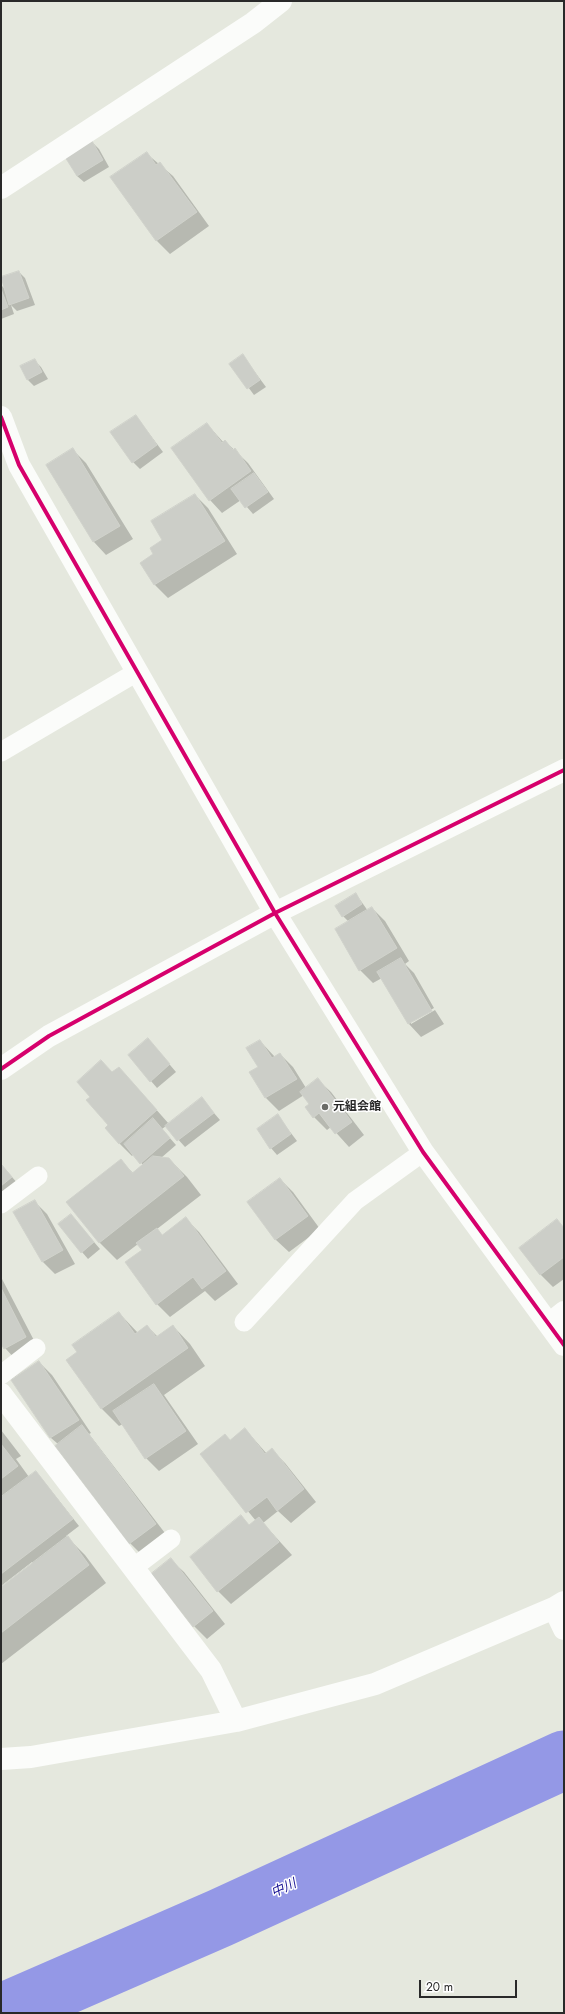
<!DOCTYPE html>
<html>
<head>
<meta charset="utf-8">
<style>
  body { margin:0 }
  #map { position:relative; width:565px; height:2014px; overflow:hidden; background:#e5e8de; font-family:Jost,sans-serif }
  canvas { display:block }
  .frame { position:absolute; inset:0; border:2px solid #292929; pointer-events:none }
  .scale { position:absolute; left:419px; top:1980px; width:98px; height:18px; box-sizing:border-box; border:2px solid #292929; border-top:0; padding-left:5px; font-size:12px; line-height:14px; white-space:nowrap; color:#292929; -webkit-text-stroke:3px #fff; paint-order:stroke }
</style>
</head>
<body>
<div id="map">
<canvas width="565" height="2014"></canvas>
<div class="frame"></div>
<div class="scale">20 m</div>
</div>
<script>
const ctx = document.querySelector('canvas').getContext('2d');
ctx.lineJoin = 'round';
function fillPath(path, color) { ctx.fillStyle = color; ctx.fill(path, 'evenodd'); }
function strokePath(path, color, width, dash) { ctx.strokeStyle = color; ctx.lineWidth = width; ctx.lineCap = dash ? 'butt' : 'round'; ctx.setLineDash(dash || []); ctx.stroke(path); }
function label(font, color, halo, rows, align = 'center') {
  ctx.font = font + ' Jost,"Noto Sans JP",sans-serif'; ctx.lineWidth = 3; ctx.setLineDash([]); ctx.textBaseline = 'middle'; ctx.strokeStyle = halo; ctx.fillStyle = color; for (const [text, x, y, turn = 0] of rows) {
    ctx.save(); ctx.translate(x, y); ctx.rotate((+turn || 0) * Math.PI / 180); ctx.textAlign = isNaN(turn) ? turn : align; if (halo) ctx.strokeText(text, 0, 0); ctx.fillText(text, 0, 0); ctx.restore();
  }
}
const shadow = new Path2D(`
  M92,142L99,149L109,167L84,182L77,176L66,157Z
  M146,153L173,176L209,226L170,254L157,241L112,178Z
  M19,272L25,278L35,305L17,311L11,305L14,314L1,319V285L5,289L1,278Z
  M243,356L266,387L254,395L231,364Z
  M34,360L41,367L48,379L34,386L28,380L21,367Z
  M136,416L163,452L140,469L133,462Z
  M207,424L224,443L225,441L248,463L274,499L253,514L241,500L222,513L210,500Z
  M73,450L86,463L133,539L106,555L94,542L47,465Z
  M195,495L208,508L237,554L168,598L155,585L141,563L154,554Z
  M356,894L368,911L372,908L385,921L409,961L405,964L414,973L434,1008L411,1021V1024L435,1010L444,1024L421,1037L409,1024L382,978L373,983L360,970L349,922L343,916Z
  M260,1041L275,1057L280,1054L293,1067L306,1088L318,1080L331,1092L364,1135L349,1147L331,1127L327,1130L314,1117L306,1107L311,1104L304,1095L279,1111L266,1098L251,1073L259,1068Z
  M154,1046L176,1072L157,1088L151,1081Z
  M113,1073L131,1081L169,1124L202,1099L220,1120L185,1147L166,1126L162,1129L176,1145L161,1158L169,1159L187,1177L201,1195L157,1229L163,1236L186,1219L199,1232L238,1284L215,1301L205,1291L170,1317L157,1304L127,1262L143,1250L138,1244L117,1260L99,1242L121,1161L133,1173L143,1165L134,1154L132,1156L119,1143L109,1125Z
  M278,1116L297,1141L277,1155L271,1148Z
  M1,1164L18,1184L1,1198Z
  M280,1179L293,1192L320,1229L289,1252L276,1240L249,1202Z
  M34,1201L47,1214L75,1264L55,1274L42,1261Z
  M557,1221L564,1228V1279L553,1287L540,1274Z
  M77,1222L100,1249L88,1259L82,1252Z
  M1,1277L39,1350L17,1361L5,1348L1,1341Z
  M119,1313L138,1333L147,1326L158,1337L173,1326L190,1344L205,1366L164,1395L198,1444L159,1471L146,1458L123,1424L119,1426L102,1409L68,1360L79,1352Z
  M39,1362L52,1375L91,1433L89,1434L168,1537L143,1556L130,1543L56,1446L58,1444L51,1438L13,1380Z
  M245,1429L267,1454L272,1450L285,1463L316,1502L291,1523L278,1511L263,1523L292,1555L231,1604L218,1591L241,1517L250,1526L256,1521L201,1454L230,1441Z
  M1,1430L21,1456L16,1459L29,1477L35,1472L42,1479L79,1526L66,1536L85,1555L106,1583L1,1664V1589L33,1564L32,1562L1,1586Z
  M171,1560L184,1572L225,1624L207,1639L194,1626Z`);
const river = new Path2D(`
  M2,2013L220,1918L564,1760`);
const building = new Path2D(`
  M92,141L103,160L77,176L65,157Z
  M147,152L156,165L160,162L197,212L156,241L110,177Z
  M19,271L29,298L9,305L1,277Z
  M1,289L8,307L1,310Z
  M243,354L260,380L247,389L229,364Z
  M35,359L42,372L27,380L20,366Z
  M136,415L157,445L132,463L110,432Z
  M207,423L222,443L225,440L233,450L235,448L251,471L209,501L171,448Z
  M73,448L120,526L93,542L46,465Z
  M254,473L268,492L245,508L231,489Z
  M195,494L225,541L154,585L140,563L153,554L150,548L162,540L151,521Z
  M356,893L362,904L342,917L335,906Z
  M372,907L397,948L359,971L335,929Z
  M401,958L432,1011L408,1024L377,972Z
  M148,1038L170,1064L150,1082L128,1055Z
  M260,1040L272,1058L280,1053L297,1079L265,1098L249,1072L258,1067L246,1048Z
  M101,1060L112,1072L119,1067L157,1110L119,1144L105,1128L108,1125L86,1100L90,1097L77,1082Z
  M318,1078L352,1122L335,1134L319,1113L313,1118L305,1107L309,1104L300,1092Z
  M202,1097L214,1113L177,1141L165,1126Z
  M278,1114L291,1134L270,1149L257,1129Z
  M153,1118L170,1138L140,1164L124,1144Z
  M153,1156L169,1158L184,1176L99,1243L66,1202L121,1159L132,1173Z
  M1,1164L12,1177L1,1186Z
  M280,1178L308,1216L275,1240L247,1202Z
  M35,1200L63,1250L42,1262L13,1212Z
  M71,1214L94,1242L81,1253L58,1224Z
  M186,1217L226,1271L202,1289L193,1277L156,1305L125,1262L142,1250L136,1243L157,1228L162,1235Z
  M557,1219L564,1228V1257L540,1275L519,1248Z
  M1,1288L26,1337L4,1349L1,1344Z
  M119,1312L135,1334L147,1325L156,1337L173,1325L188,1348L101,1409L66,1360L77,1352L72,1345Z
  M39,1361L79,1420L50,1438L11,1380Z
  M154,1384L186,1431L145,1459L113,1411Z
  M82,1425L156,1524L129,1544L55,1446Z
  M245,1428L265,1454L272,1448L304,1489L277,1511L267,1497L246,1513L200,1454L225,1434L230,1440Z
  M1,1444L18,1466L1,1479Z
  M36,1471L73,1519L1,1574V1497Z
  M241,1515L249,1525L259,1517L279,1542L217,1592L190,1557Z
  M68,1536L89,1565L1,1633V1587Z
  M171,1558L213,1611L193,1627L151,1574Z`);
const lane = new Path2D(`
  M1,752L137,672
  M1,1204L38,1176
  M244,1322L355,1201L423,1152
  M1,1375L36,1348
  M133,1568L171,1539`);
const street = new Path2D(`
  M1,188L253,23L281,1
  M1,417L19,465L275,913L423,1152L564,1345
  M1,1069L49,1036L275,913L564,770
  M549,1324L564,1312
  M1,1394L211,1670L236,1721
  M554,1608L564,1629
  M1,1759L31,1757L236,1721L375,1684L554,1608L564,1602`);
const cycleway = new Path2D(`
  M1,417L19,465L275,913L423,1152L564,1345
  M1,1069L49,1036L275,913L564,770`);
const markers = [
  [325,1107,4,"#6b6c68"]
];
const poiNames = [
  ["元組会館",333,1107]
];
const waterNames = [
  ["中川",284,1889,-25]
];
fillPath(shadow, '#0003');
strokePath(river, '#9498e6', 59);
fillPath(building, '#cccec8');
strokePath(building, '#d0d2cb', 1);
strokePath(lane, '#fbfcfa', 19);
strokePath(street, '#fbfcfa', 22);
strokePath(cycleway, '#d6006c', 4);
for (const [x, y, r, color] of markers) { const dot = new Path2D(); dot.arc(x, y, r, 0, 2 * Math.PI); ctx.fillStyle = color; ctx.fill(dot); strokePath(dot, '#fff', 1.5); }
label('bold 12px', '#292929', '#fff', poiNames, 'left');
label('italic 13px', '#181294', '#fff', waterNames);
</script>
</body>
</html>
